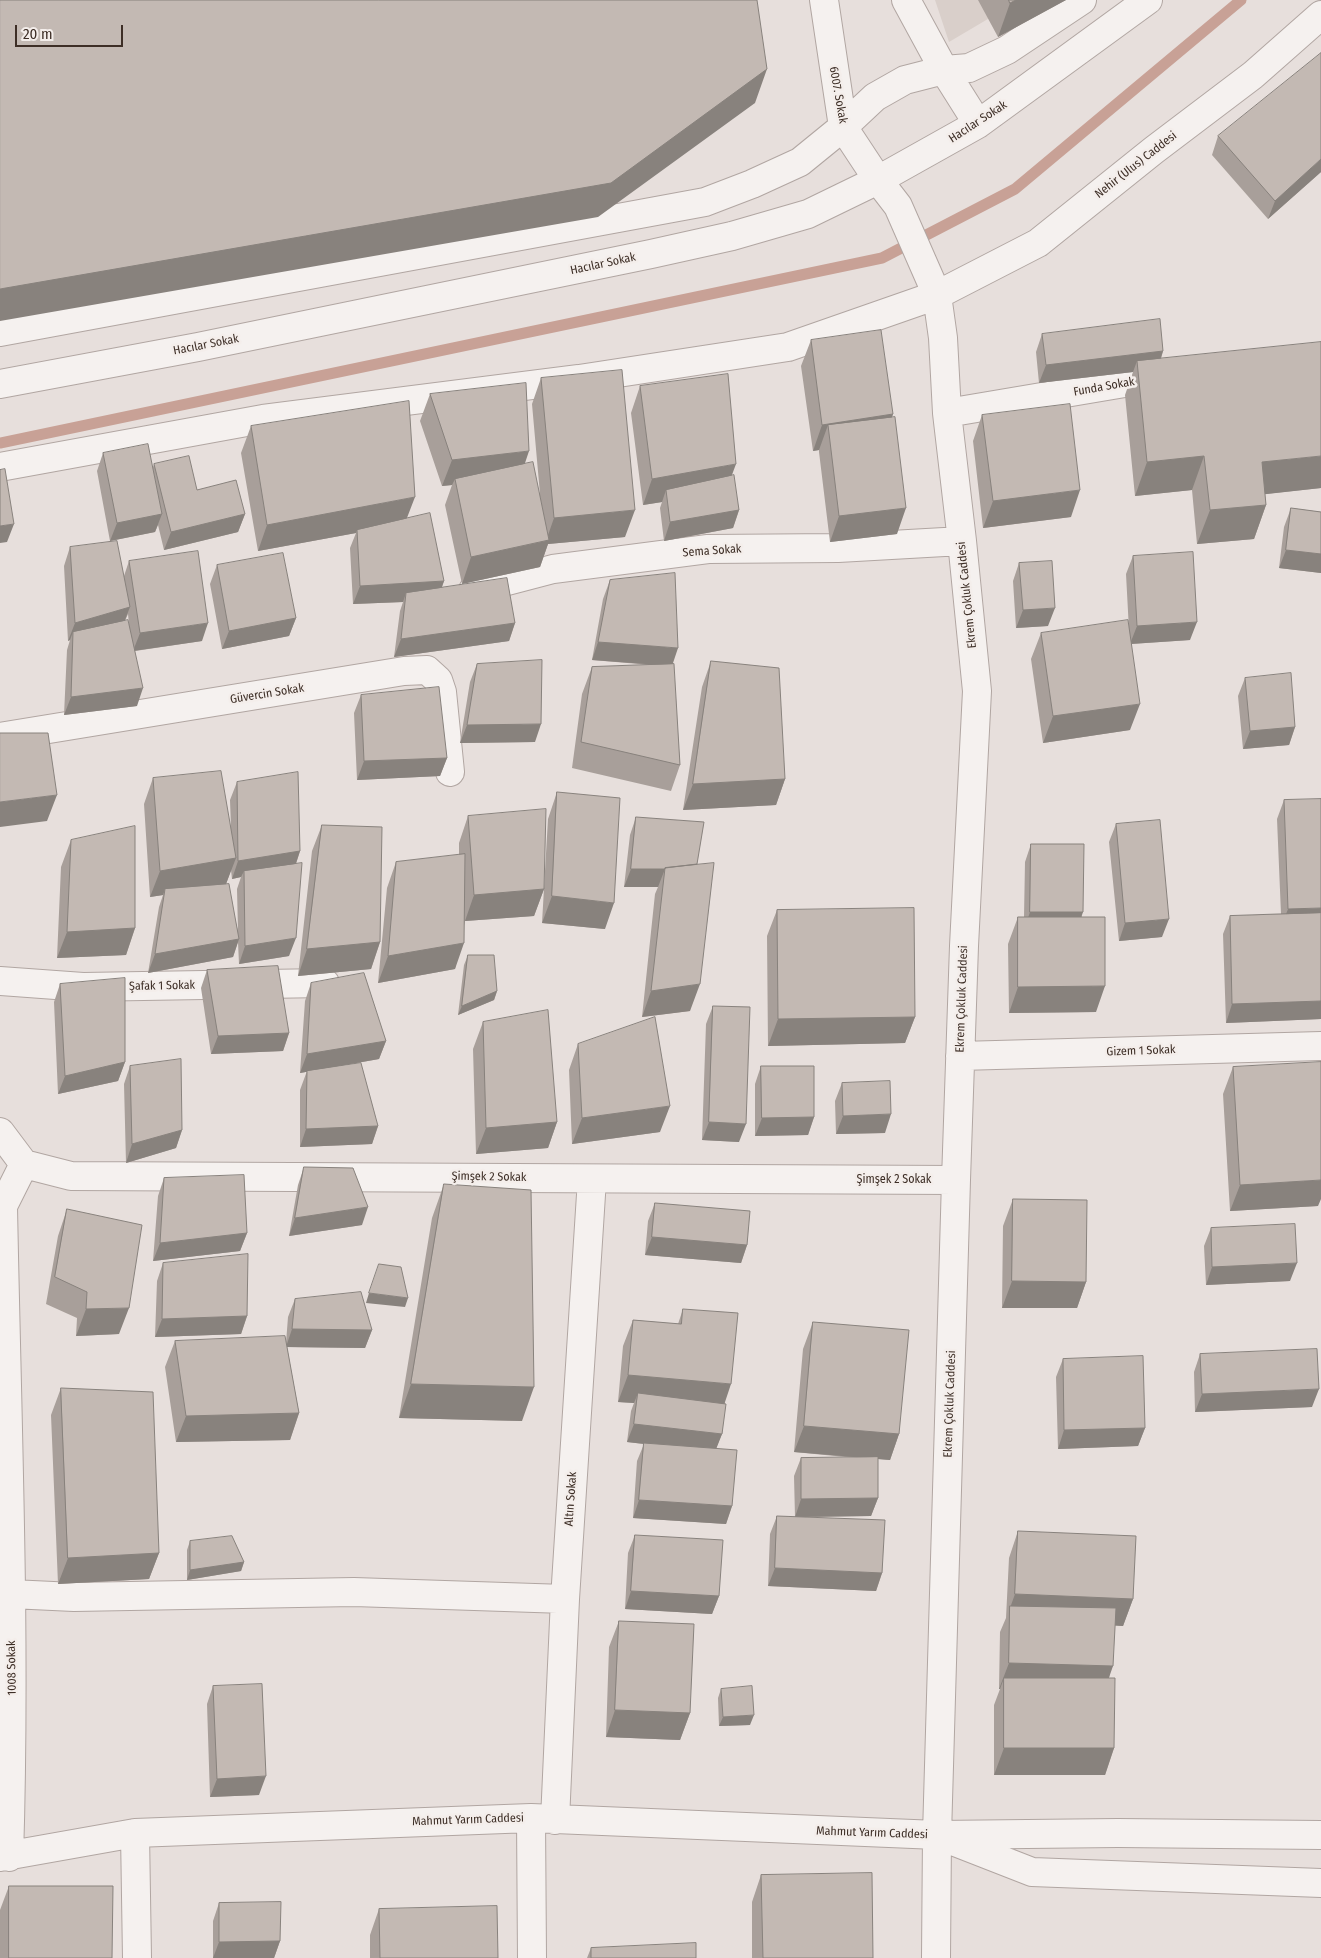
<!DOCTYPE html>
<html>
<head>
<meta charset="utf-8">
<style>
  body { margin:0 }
  #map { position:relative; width:1321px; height:1958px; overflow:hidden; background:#e7dfdc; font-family:"Fira Sans Condensed",sans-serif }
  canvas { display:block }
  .scale { position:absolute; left:15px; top:25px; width:108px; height:22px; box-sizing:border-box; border:2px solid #3d2e26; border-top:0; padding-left:6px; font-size:15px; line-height:18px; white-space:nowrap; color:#3d2e26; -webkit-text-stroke:4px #f4eeeb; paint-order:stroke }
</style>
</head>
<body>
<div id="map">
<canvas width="1321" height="1958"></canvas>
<div class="scale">20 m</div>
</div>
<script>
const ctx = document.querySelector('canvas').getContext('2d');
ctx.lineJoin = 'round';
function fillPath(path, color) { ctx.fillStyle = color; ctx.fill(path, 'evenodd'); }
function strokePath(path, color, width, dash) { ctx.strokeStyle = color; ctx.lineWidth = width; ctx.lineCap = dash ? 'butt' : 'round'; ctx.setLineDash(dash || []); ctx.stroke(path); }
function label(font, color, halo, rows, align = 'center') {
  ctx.font = font + ' "Fira Sans Condensed",sans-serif'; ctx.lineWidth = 5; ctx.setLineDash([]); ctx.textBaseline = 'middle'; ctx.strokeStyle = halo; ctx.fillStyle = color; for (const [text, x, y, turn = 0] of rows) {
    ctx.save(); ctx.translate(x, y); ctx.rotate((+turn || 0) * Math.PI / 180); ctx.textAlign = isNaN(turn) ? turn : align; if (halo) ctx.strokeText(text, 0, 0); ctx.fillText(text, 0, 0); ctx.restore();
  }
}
const built = new Path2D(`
  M935,0H1020L949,42Z`);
const stream = new Path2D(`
  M0,443L882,258L1015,189L1241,0`);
const minor = new Path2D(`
  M824,0L843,127L878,180L898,206L937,295L943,338L947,413L962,541L977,691L964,946L956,1180L937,1835L936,1958
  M906,0L944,70L978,124
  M0,332L705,202L752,184L800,162L843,127L875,97L905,80L944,70L969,68L1007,50L1082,0
  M0,384L198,347L651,254L732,236L808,214L878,180L978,124L1148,0
  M947,413L1166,376
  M0,467L263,419L579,379L788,347L937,295L1038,243L1154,150L1253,75L1321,15
  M473,590L553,569L708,549L838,548L962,541
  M0,737L404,671L427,670L438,680L442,692L450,772
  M0,981L83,987L325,983
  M960,1056L1321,1046
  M0,1132L24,1164L3,1206C7,1423 16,1640 9,1857
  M24,1164L71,1176L956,1180
  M11,1594L74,1597L354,1592L565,1599
  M531,1818L532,1958
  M555,1820L565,1599L592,1179
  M135,1833L137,1958
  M950,1840L1032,1872L1321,1883
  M0,1857L135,1833L531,1818L937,1835L1118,1833L1321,1835`);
const wall = new Path2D(`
  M978,0H1066L998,37Z
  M1218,136L1321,172L1268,219L1212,155Z
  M1042,334L1163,351L1161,359L1321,488L1265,494L1266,505L1254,539L1197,544L1192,490L1135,496L1125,395L1133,372L1039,383L1036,352Z
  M811,340L893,414L892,417L897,534L830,542L819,452V450L813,451L801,366Z
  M541,378L625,537L548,544L540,567L462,584L445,505L452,485L442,486L420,421L430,394L525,464L540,494L532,404Z
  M640,386L732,476L739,510L733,528L664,541L660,508L662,502L643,505L631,413Z
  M982,415L1071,517L983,528L973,441Z
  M251,426L407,519L444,581L442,587L515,623L509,641L394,657L400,611L403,602L353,604L350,548L356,533L258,551L241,453Z
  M103,453L153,467L154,464L197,490L245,514L238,532L164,550L158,525L155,532L110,541L97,471Z
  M1291,508L1321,512V573L1279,568L1284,527Z
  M70,547L124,576L129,561L202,641L135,651L137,706L64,715L67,650L70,640L68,641L64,566ZM128,614L129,625L125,621Z
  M1133,556L1190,640L1131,644L1130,730L1043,743L1031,659L1041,633L1129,630L1126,574Z
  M1019,563L1048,626L1016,628L1013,581Z
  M217,565L296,618L289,636L222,649L210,584Z
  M610,580L673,664L680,765L671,791L572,768L582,694L592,667L651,665L592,660L603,599Z
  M711,661L785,779L776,805L683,810L702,687Z
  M477,664L535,742L460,743L470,682Z
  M1245,678L1295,727L1289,745L1243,749L1238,696Z
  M361,695L447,758L440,776L357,780L354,713Z
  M153,778L231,827L230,800L237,782L300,851L296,864L289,956L239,964L238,942L233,957L148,973L159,907L163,895L150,897L144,804ZM231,870L232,879L241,877L237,889L238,931L226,884Z
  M557,792L605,929L542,923L548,819Z
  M1284,800L1321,1019L1226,1023L1223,934L1230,916L1281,914L1277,819Z
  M468,816L544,889L534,916L465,921L455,969L378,983L387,888L396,862L459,855V843Z
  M636,817L697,864L690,1011L642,1017L655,894L658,887H624L630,835Z
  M1116,824L1162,937L1119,941L1109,842Z
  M322,825L380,942L371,969L298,976L312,851Z
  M71,840L135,928L126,955L57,958L61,867Z
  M1031,844L1082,917L1096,1012L1009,1013L1008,944L1018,917H1024L1025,862Z
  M777,910L915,1017L905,1043L768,1046L767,936Z
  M468,955L497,991L494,1000L458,1015L464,965Z
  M207,970L289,1033L283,1051L211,1054L201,988Z
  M311,983L386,1041L379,1059L300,1073L305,1001Z
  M60,984L125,1062L118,1081L58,1094L54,1002Z
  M713,1006L739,1142L702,1140L706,1024Z
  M483,1022L557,1122L548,1148L476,1154L473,1049Z
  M578,1044L660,1132L572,1144L569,1070Z
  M130,1066L182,1130L176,1148L126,1163L124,1084Z
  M761,1066L814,1117L808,1135L755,1136V1084Z
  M1233,1067L1318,1206L1230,1211L1223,1094Z
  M307,1071L378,1126L372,1144L300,1147V1090Z
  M842,1083L885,1133L836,1134L835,1101Z
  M304,1167L362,1225L289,1236L298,1185Z
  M164,1178L247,1233L240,1251L153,1261L158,1196Z
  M444,1184L522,1421L399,1418L432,1218Z
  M1013,1199L1086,1282L1077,1308H1002L1003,1226Z
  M655,1203L747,1245L741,1263L645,1255L648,1221Z
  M67,1209L119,1334L76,1336L77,1318L46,1304L58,1236Z
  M1211,1228L1290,1281L1206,1285L1204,1246Z
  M163,1263L247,1316L241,1334L155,1337L157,1281Z
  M295,1299L372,1330L365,1348L287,1347L299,1413L290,1440L176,1442L165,1367L175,1341L286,1343L288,1317Z
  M683,1309L725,1403L722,1434L716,1448L732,1506L726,1524L633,1518L637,1461L644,1444L627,1442L631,1411L634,1403L618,1402L623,1346L633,1320L678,1324Z
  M813,1322L899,1434L890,1460L878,1459V1498L871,1516L806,1517L882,1573L876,1591L768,1586L770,1534L777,1516L795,1517L794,1476L801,1458H856L794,1452L803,1349Z
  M1200,1354L1312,1407L1195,1412L1194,1372Z
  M1063,1359L1145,1428L1138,1446L1058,1449L1056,1377Z
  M61,1388L159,1553L149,1579L58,1584L51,1415Z
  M1018,1531L1133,1599L1123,1626L1115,1625L1109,1678L1114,1748L1105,1775H994V1705L1000,1689H999L1000,1632L1006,1618L1009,1558Z
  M635,1535L719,1596L712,1614L625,1609L628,1553Z
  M190,1541L244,1562L241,1571L187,1580V1550Z
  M619,1621L690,1713L680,1740L606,1737L609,1647Z
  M213,1686L259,1795L210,1797L207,1704Z
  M721,1689L750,1725L719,1726L718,1698Z
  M761,1875L873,1958H752V1902Z
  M9,1886L112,1958H0V1910Z
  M219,1903L280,1941L274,1958H213V1921Z
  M379,1909L498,1958H370V1935Z
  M591,1948L696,1958H587Z`);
const shadedWall = new Path2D(`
  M1016,0H1066L998,37L1010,3Z
  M767,69L755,103L598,217L0,321V289Z
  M1321,159V172L1268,219L1275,201Z
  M1163,351L1157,369L1137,361L1133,372L1039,383L1046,365Z
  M893,414L883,441L828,425L819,450L813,451L822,425Z
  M529,451L520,478L455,479L452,485L442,486L452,460Z
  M1204,456L1192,490L1135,496L1147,462Z
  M1321,456V488L1249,496L1262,462Z
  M736,464L726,491L666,490L662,502L643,505L652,479Z
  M1080,490L1071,517L983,528L993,501Z
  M415,497L405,523L357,530L356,533L258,551L267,525Z
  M1266,505L1254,539L1197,544L1210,510Z
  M906,508L897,534L830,542L839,516Z
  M635,510L625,537L548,544L540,567L462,584L471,557L546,541L554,518Z
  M739,510L733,528L664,541L670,522Z
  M162,514L155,532L110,541L117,523Z
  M245,514L238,532L164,550L171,532Z
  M14,524L7,542L0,543V526Z
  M1286,550L1321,554V573L1279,568Z
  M444,581L437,600L406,593L403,602L353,604L360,586Z
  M130,607L123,625L73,632L70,640L68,641L75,623Z
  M1055,608L1048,626L1016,628L1023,610Z
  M296,618L289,636L222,649L229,631Z
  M1197,622L1190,640L1130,644L1137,626Z
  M208,623L202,641L133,651L140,633Z
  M515,623L509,641L394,657L401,639Z
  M598,642L678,648L672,666L592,660Z
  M143,688L137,706L64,715L71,697Z
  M1140,704L1130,730L1043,743L1053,716Z
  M541,724L535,742L460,743L467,725Z
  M1295,727L1289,745L1243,749L1250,731Z
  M447,758L440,776L357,780L364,761Z
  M785,779L776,805L683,810L693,784Z
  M57,795L47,821L0,827V802Z
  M300,851L294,869L244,871L241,877L232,879L238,861Z
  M236,858L226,884L165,889L163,895L150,897L160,871Z
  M631,869H665L658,887H624Z
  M544,889L534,916L465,921L474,895Z
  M552,896L614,903L605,929L542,923Z
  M1321,908V926L1281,927L1288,909Z
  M1030,912H1083L1077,930H1024Z
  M1169,919L1162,937L1119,941L1125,923Z
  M135,928L126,955L57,958L67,932Z
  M296,938L289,956L239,964L245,946Z
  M239,939L233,957L148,973L155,954Z
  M380,942L371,969L298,976L307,949Z
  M464,943L455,969L378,983L388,956Z
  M700,984L690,1011L642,1017L651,991Z
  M1105,986L1096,1012L1009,1013L1018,987Z
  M497,991L494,1000L458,1015L462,1006Z
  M1321,1001V1019L1226,1023L1232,1004Z
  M915,1017L905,1043L768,1046L778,1019Z
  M289,1033L283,1051L211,1054L218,1036Z
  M386,1041L379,1059L300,1073L307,1054Z
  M125,1062L118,1081L58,1094L65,1076Z
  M670,1106L660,1132L572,1144L582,1118Z
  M891,1114L885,1133L836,1134L843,1116Z
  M814,1117L808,1135L755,1136L762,1118Z
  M557,1122L548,1148L476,1154L486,1128Z
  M709,1122L746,1124L739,1142L702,1140Z
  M378,1126L372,1144L300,1147L306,1129Z
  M182,1130L176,1148L126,1163L132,1144Z
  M1321,1180V1199L1318,1206L1230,1211L1240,1185Z
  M368,1207L362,1225L289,1236L295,1218Z
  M247,1233L240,1251L153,1261L160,1243Z
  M652,1237L747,1245L741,1263L645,1255Z
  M1297,1263L1290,1281L1206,1285L1212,1267Z
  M1012,1281L1086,1282L1077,1308H1002Z
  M369,1293L408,1298L405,1307L366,1303Z
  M129,1308L119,1334L76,1336L86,1309Z
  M247,1316L241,1334L155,1337L162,1319Z
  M292,1329L372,1330L365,1348L286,1347Z
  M628,1375L731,1384L722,1411L638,1393L634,1403L618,1402Z
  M411,1384L534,1387L522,1421L399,1418Z
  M1319,1389L1312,1407L1195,1412L1202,1394Z
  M299,1413L290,1440L176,1442L186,1416Z
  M634,1424L722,1434L715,1452L627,1442Z
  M804,1426L899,1434L890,1460L794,1452Z
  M1145,1428L1138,1446L1058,1449L1064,1430Z
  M878,1498L871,1516L795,1517L801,1499Z
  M639,1500L732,1506L726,1524L633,1518Z
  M159,1553L149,1579L58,1584L68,1558Z
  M244,1562L241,1571L187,1580L190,1570Z
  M775,1568L882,1573L876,1591L768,1586Z
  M631,1591L719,1596L712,1614L625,1609Z
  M1015,1594L1133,1599L1123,1626L1010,1621V1608Z
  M1009,1663L1113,1666L1104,1692L1004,1678L1000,1689H999Z
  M615,1710L690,1713L680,1740L606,1737Z
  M754,1715L750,1725L719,1726L723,1717Z
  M1004,1748H1114L1105,1775H994Z
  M266,1776L259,1795L210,1797L217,1779Z
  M280,1941L274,1958H213L219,1942Z`);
const building = new Path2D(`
  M0,0H757L767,69L611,183L0,289Z
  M1009,0H1016L1010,3Z
  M1321,53V159L1275,201L1218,136Z
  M1160,319L1163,351L1046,365L1042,334Z
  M881,330L893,414L822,425L811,340Z
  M1321,342V456L1262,462L1266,505L1210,510L1204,456L1147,462L1137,361Z
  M622,370L635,510L554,518L541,378Z
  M728,374L736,464L652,479L640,386Z
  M526,383L529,451L452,460L430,394Z
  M409,401L415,497L267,525L251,426Z
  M1070,404L1080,490L993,501L982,415Z
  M895,417L906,508L839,516L828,425Z
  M148,444L162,514L117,523L103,453Z
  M189,456L197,490L236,480L245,514L171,532L154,464Z
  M533,462L549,540L471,557L455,479Z
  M5,469L14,524L0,526V470Z
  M734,475L739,510L670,522L666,490Z
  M1291,508L1321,512V554L1286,550Z
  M430,513L444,581L360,586L357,530Z
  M117,541L130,607L75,623L70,547Z
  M198,551L208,623L140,633L129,561Z
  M1193,552L1197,622L1137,626L1133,556Z
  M283,553L296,618L229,631L217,565Z
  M1052,561L1055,608L1023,610L1019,563Z
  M675,573L678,648L598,642L610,580Z
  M507,578L515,623L401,639L406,593Z
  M128,620L143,688L71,697L73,632Z
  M1128,620L1140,704L1053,716L1041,633Z
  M542,660L541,724L467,725L477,664Z
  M711,661L779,668L785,779L693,784Z
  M674,664L680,765L581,742L592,667Z
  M1291,673L1295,727L1250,731L1245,678Z
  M439,687L447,758L364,761L361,695Z
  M0,733H48L57,795L0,802Z
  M221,771L236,858L160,871L153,778Z
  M298,772L300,851L238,861L237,782Z
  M557,792L620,798L614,903L552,896Z
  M1321,799V908L1288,909L1284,800Z
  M546,809L544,889L474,895L468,816Z
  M636,817L704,822L697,864L665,868V869H631Z
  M1160,820L1169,919L1125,923L1116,824Z
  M322,825L382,827L380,942L307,949Z
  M135,826V928L67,932L71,840Z
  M1031,844H1084L1083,912H1030Z
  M465,854L464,943L388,956L396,862Z
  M302,863L296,938L245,946L244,871Z
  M714,863L700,984L651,991L665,868Z
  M229,884L239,939L155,954L165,889Z
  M914,908L915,1017L778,1019L777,910Z
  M1321,913V1001L1232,1004L1230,916Z
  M1018,917H1105V986L1018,987Z
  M468,955H494L497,991L462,1006Z
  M278,966L289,1033L218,1036L207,970Z
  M364,973L386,1041L307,1054L311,983Z
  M125,978V1062L65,1076L60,984Z
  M713,1006L750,1007L746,1124L709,1122Z
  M548,1010L557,1122L486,1128L483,1022Z
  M655,1017L670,1106L582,1118L578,1044Z
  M181,1059L182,1130L132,1144L130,1066Z
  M1321,1062V1180L1240,1185L1233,1067Z
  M361,1063L378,1126L306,1129L307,1071Z
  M761,1066H814V1117L762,1118Z
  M890,1081L891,1114L843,1116L842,1083Z
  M304,1167L353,1168L368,1207L295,1218Z
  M244,1175L247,1233L160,1243L164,1178Z
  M444,1184L531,1190L534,1387L411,1384Z
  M1013,1199L1087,1200L1086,1282L1012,1281Z
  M655,1203L750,1211L747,1245L652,1237Z
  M67,1209L142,1225L129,1308L86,1309L87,1292L55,1277Z
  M1295,1224L1297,1263L1212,1267L1211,1228Z
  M248,1254L247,1316L162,1319L163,1263Z
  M379,1264L401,1267L408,1298L369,1293Z
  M361,1292L372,1330L292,1329L295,1299Z
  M683,1309L738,1313L731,1384L628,1375L633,1320L681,1324Z
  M813,1322L909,1330L899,1434L804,1426Z
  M285,1336L299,1413L186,1416L175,1341Z
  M1317,1349L1319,1389L1202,1394L1200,1354Z
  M1143,1356L1145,1428L1064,1430L1063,1359Z
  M61,1388L153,1392L159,1553L68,1558Z
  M638,1393L726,1404L722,1434L634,1424Z
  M644,1443L737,1450L732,1506L639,1500Z
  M878,1457V1498L801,1499V1458Z
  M777,1516L885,1520L882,1573L775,1568Z
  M1018,1531L1136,1536L1133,1599L1015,1594Z
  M635,1535L723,1540L719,1596L631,1591Z
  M232,1536L244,1562L190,1570V1541Z
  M1010,1606L1116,1608L1113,1666L1009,1663Z
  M619,1621L694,1624L690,1713L615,1710Z
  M1004,1678H1115L1114,1748H1004Z
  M262,1684L266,1776L217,1779L213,1686Z
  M752,1686L754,1715L723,1717L721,1689Z
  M872,1873L873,1958H763L761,1875Z
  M9,1886H113L112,1958H9Z
  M281,1902L280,1941L219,1942V1903Z
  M497,1906L498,1958H380L379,1909Z
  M696,1943V1958H591V1948Z`);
const streetNames = [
  ["6007. Sokak",838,95,80],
  ["Hacılar Sokak",978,122,-33],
  ["Nehir (Ulus) Caddesi",1136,165,-38],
  ["Hacılar Sokak",603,264,-12],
  ["Hacılar Sokak",206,345,-11],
  ["Funda Sokak",1104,387,-10],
  ["Sema Sokak",712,551,-4],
  ["Ekrem Çokluk Caddesi",967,595,-96],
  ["Güvercin Sokak",267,694,-9],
  ["Şafak 1 Sokak",162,986,-1],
  ["Ekrem Çokluk Caddesi",962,999,-88],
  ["Gizem 1 Sokak",1141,1051,-2],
  ["Şimşek 2 Sokak",489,1177,1],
  ["Şimşek 2 Sokak",894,1180],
  ["Ekrem Çokluk Caddesi",950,1404,-88],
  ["Altın Sokak",571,1499,-86],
  ["1008 Sokak",12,1668,-91],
  ["Mahmut Yarım Caddesi",468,1820,-2],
  ["Mahmut Yarım Caddesi",872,1833,2]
];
fillPath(built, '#d9cfca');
strokePath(stream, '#c8a196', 11);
strokePath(minor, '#b1a6a2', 30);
strokePath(minor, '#f5f1ef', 28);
fillPath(wall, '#a89f9a');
fillPath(shadedWall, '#88827d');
fillPath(building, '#c3b9b3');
strokePath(building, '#88827d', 1);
label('12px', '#3d2e26', '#f4eeeb', streetNames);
</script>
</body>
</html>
